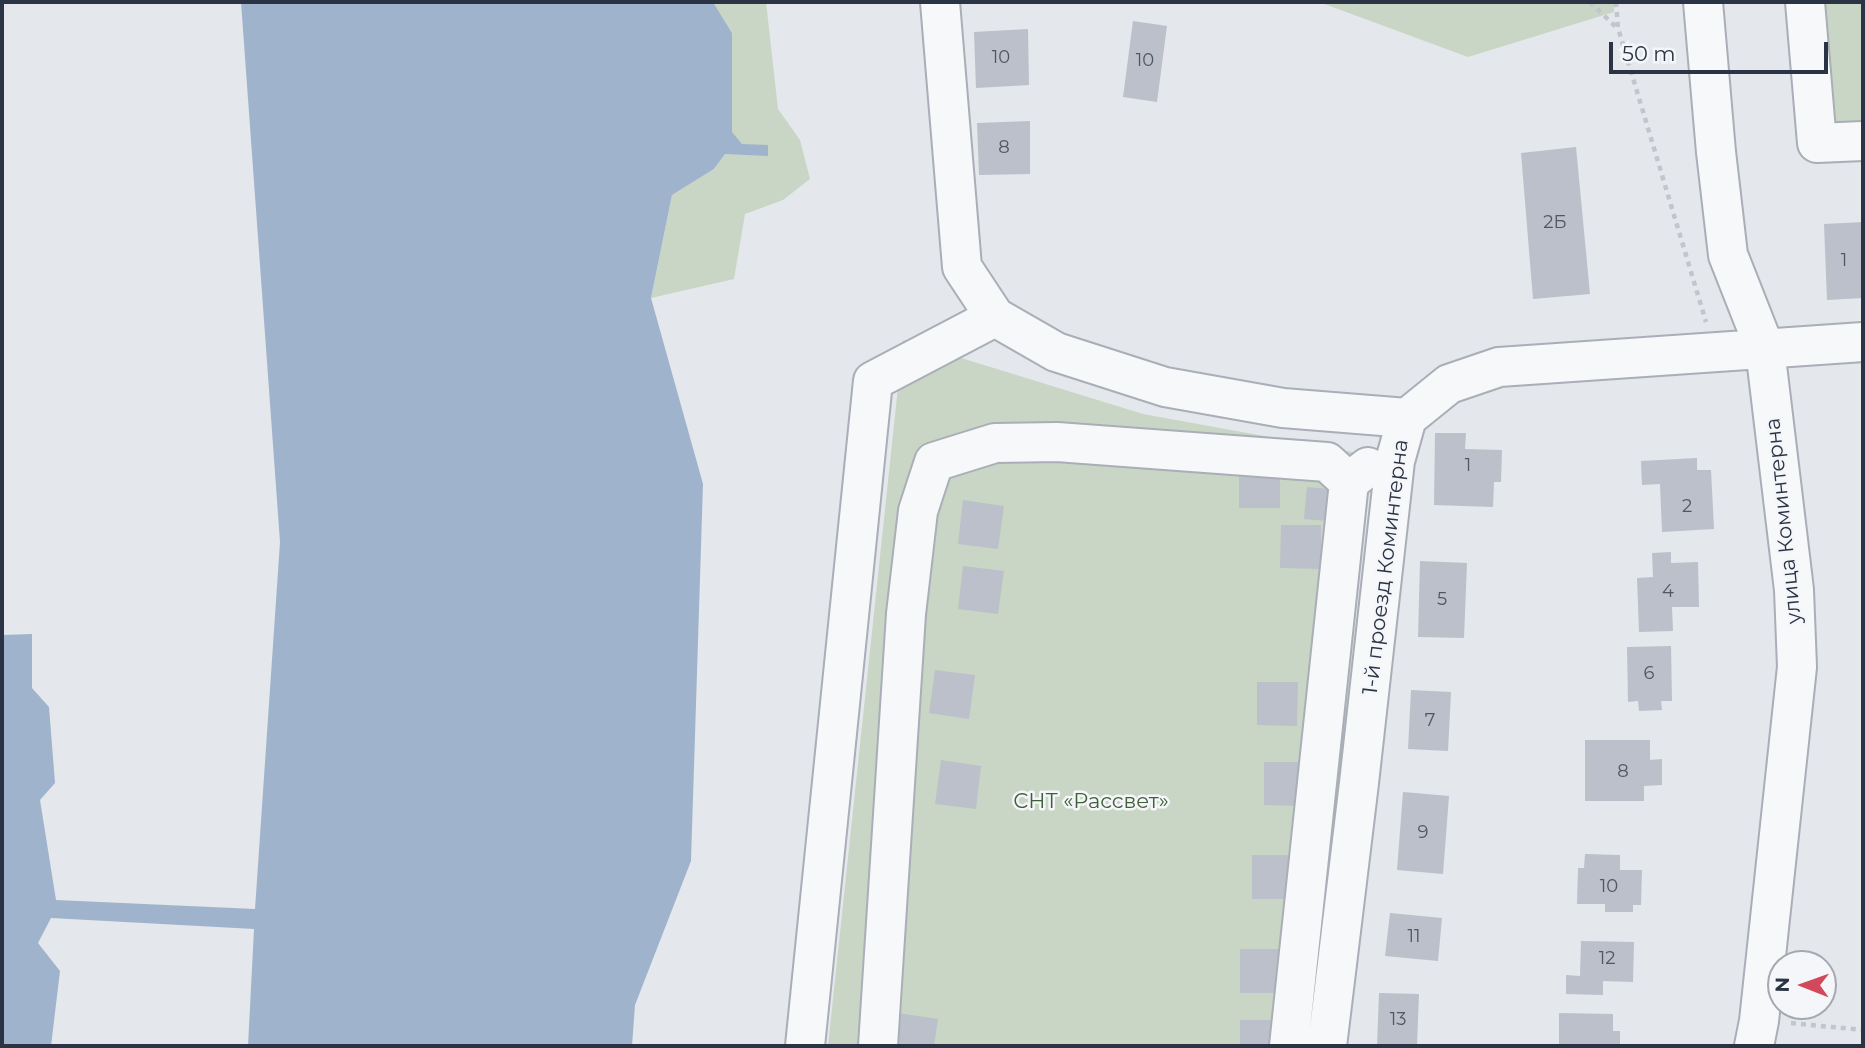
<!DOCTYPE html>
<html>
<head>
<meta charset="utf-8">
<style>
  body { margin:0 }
  #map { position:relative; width:1865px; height:1048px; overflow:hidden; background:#e4e7ec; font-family:Montserrat,sans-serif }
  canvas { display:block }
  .frame { position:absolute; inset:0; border:4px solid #2b3445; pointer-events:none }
  .north { position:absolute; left:1767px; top:950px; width:70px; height:70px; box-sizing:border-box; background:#f4f6f9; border:2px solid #a4a8b1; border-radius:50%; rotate:271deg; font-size:19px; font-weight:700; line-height:28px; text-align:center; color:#2b3445 }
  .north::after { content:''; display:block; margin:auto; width:24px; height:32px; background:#d1495b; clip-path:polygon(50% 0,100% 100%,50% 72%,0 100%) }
  .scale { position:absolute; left:1609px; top:42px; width:219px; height:32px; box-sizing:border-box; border:4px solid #2b3445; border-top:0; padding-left:9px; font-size:21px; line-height:24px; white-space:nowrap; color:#2b3445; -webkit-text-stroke:5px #f4f6f9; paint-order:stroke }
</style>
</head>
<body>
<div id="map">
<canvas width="1865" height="1048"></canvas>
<div class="frame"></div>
<div class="north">N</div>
<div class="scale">50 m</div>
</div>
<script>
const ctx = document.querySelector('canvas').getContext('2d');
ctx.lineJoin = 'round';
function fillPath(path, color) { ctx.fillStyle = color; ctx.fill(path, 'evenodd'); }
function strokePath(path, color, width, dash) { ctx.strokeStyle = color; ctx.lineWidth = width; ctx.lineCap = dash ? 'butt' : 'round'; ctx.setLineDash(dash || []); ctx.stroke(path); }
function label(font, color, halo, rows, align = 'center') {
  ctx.font = font + ' Montserrat,sans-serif'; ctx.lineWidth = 5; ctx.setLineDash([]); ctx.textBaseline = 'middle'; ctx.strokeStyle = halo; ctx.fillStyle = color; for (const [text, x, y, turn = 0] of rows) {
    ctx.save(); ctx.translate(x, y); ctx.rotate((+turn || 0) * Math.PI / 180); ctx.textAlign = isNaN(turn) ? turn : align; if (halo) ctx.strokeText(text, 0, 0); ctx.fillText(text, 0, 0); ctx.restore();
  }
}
const green = new Path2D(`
  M713,2H766L778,109L800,140L810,179L783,200L745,214L734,279L651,298L672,195L714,169L725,154L742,144L732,133V33Z
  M1319,2H1614V12L1468,57Z
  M1811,2H1863V129L1824,119Z
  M903,340L1143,414L1363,454L1304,1046H828Z`);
const water = new Path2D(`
  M241,2H713L732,33V132L742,144L768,145V156L725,154L714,169L672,195L651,298L703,484L691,861L635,1005L632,1046H248L254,929L51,918L38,943L60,971L51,1046H2V635L32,634V688L49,707L55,783L40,800L56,900L255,909L280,542Z`);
const building = new Path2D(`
  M1133,21L1167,26L1157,102L1123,97Z
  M1028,29L1029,85L976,88L974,32Z
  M1030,121V174L979,175L977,123Z
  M1576,147L1590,294L1533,299L1521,153Z
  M1863,222V298L1827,300L1824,224Z
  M1435,433H1466L1465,449L1502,450L1501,482H1494L1493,507L1434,505Z
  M1697,458V470H1711L1714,529L1662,532L1660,484L1642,485L1641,461Z
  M1239,464L1280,465V508H1239Z
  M1307,487L1343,490L1340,522L1304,519Z
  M963,500L1004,506L998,549L958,544Z
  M1281,525H1321V569L1280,568Z
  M1671,552V563L1698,562L1699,607H1672L1673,631L1639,632L1637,578L1653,577L1652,553Z
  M1420,561L1467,563L1464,638L1418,637Z
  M963,566L1004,571L998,614L958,609Z
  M1671,646L1672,701H1661L1662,710L1639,711L1638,701L1628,702L1627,647Z
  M935,670L975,675L969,719L929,713Z
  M1257,682H1298L1297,726L1257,725Z
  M1411,690L1451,692L1448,751L1408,749Z
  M1585,740H1650V760L1662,759V785L1644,786V801H1585Z
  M941,760L981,766L976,809L935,804Z
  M1264,762H1305L1304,806L1264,805Z
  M1403,792L1449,796L1443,874L1397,870Z
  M1585,854L1620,855V870H1642L1641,905H1633V912H1605V904H1577L1578,868H1584Z
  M1252,855H1293V899H1252Z
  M1390,913L1442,918L1438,961L1385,956Z
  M1581,941L1634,942L1633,982L1603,981V995L1566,994V975L1580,976Z
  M1240,949H1281V993H1240Z
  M1379,993L1419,994L1417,1046H1377Z
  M898,1013L938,1019L934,1046H893Z
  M1559,1013L1613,1014V1031H1620V1046H1559Z
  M1240,1020H1281V1046H1240Z`);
const path = new Path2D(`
  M1590,2L1617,28
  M1616,2L1618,28L1706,322
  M1791,1023L1863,1030`);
const minor = new Path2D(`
  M940,2L962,267L995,317L1056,352L1165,387L1283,408L1407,418
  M1703,2L1716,152L1728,255L1765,349L1794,590L1797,667L1759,1021L1754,1046
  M1805,2L1817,143L1863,141
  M805,1046L873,381L995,317
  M878,1046L906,614L918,511L934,462L995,443L1057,442L1327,462L1349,482
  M1289,1046L1349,482L1368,467
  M1327,1046L1359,783L1395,461L1407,418L1449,384L1499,367L1863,342`);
const numberNames = [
  ["10",1001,58],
  ["10",1145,61],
  ["8",1004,148],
  ["2Б",1555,223],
  ["1",1844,261],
  ["1",1468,466],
  ["2",1687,507],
  ["4",1668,592],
  ["5",1442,600],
  ["6",1649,674],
  ["7",1430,721],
  ["8",1623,772],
  ["9",1423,833],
  ["10",1609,887],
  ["11",1414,937],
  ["12",1607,959],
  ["13",1398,1020]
];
const streetNames = [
  ["улица Коминтерна",1784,521,-96],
  ["1-й проезд Коминтерна",1386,567,-83]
];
const parkNames = [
  ["СНТ «Рассвет»",1091,802]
];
fillPath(green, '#c9d6c5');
fillPath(water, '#9fb4cc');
fillPath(building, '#bbc0ca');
strokePath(minor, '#a9aeb7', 42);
strokePath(path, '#c2c5cb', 4.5, [5, 5]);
strokePath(minor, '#f7f8fa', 38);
label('18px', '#4f5766', null, numberNames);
label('21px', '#2b3445', '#f4f6f9', streetNames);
label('21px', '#3f6138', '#f4f6f9', parkNames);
</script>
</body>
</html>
